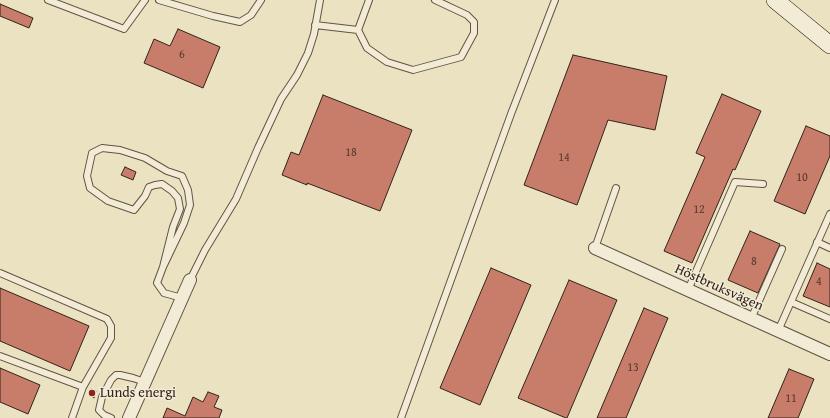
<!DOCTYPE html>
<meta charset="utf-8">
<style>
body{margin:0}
canvas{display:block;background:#ebe2c1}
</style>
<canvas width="830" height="418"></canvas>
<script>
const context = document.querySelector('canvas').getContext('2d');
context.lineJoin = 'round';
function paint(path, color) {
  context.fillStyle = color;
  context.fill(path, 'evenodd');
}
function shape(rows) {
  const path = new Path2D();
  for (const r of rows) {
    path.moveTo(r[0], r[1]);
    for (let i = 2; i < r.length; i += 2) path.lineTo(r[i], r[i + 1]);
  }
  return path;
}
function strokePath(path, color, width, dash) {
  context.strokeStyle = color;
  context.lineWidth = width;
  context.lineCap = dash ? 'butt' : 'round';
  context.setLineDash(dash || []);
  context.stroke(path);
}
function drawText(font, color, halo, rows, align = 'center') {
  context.font = font + ' "Gentium Book Plus",serif';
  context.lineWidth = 3;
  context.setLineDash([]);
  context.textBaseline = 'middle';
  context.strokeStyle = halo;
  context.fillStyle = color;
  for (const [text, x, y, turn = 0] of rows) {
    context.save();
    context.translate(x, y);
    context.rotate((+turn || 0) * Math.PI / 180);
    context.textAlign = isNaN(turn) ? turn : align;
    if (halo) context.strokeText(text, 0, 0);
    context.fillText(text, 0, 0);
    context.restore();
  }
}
const building = shape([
 [0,4,33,18,29,28,0,16,0,4],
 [178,29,220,47,203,88,144,63,154,39,170,46,178,29],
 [573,55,667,76,655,130,608,120,577,205,524,185,573,55],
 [722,94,761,111,735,170,733,169,692,263,664,251,705,157,696,153,722,94],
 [323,95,412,130,380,211,307,183,307,185,282,175,291,152,299,155,323,95],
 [806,126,830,136,830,156,805,214,774,201,806,126],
 [125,167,136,172,133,180,121,175,125,167],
 [750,231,780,244,758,293,728,280,750,231],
 [817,263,830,269,830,307,803,296,817,263],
 [491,268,531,285,480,405,440,388,491,268],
 [569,280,617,300,567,418,566,418,518,398,569,280],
 [0,288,89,326,70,371,0,341,0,288],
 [644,308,668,318,626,418,597,418,644,308],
 [0,368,40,385,28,414,0,402,0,368],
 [789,369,814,379,798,418,768,418,789,369],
 [91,389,96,391,94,398,89,395,91,389],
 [208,392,219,396,214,407,222,410,219,418,163,418,167,408,185,416,193,397,203,402,208,392]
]);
paint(building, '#c87d6b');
strokePath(building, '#33231a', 1);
const lane = shape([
 [48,0,124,29,145,0],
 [159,0,213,16,240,22,251,15,261,0],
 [369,0,358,30,367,48,387,62,413,70,461,57,474,33,474,22,467,15,435,0],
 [315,25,358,30],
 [817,242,830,248],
 [595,248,616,188],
 [163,267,184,223,190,205,188,190,182,176,167,171,145,158,120,150,102,148,92,153,87,176,90,188,108,201,134,210,145,196,149,187,155,185,162,184,172,191,178,198,180,209,173,227,163,267,157,283,164,293,182,298],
 [0,273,107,319,111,326,111,338,83,387,72,418],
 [190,280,205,250,236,199,258,148,281,99,297,75,308,53,314,34,320,0],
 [688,290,735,182,763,184],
 [791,302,830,319],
 [751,319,782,249],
 [778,331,830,214],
 [0,356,83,387],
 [111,418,104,415,99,410,102,397,111,380,116,375,120,375,133,378,145,382],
 [401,418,511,114,555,0]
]);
const street = shape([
 [595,248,830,354],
 [129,418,190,280]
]);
const secondary = shape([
 [775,0,830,45]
]);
strokePath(lane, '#615344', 8);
strokePath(street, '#615344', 14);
strokePath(secondary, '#33231a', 18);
strokePath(lane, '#f2ecd7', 6);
strokePath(street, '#f2ecd7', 12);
strokePath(secondary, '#f2ecd7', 17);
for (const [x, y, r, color] of [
 [92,393,4,"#8f2418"]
]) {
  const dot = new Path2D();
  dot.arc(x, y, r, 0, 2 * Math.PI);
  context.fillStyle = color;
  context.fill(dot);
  strokePath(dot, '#f2ecd7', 1.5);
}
drawText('12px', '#583a2e', null, [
 ["6",182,55],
 ["18",351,153],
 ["14",564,158],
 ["10",802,178],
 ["12",699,210],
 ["8",754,262],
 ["4",819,282],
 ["13",633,368],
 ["11",791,399]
]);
drawText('14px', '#33231a', '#f2ecd7', [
 ["Höstbruksvägen",719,288,24]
]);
drawText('14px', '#33231a', '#f2ecd7', [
 ["Lunds energi",100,393]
], 'left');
</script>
